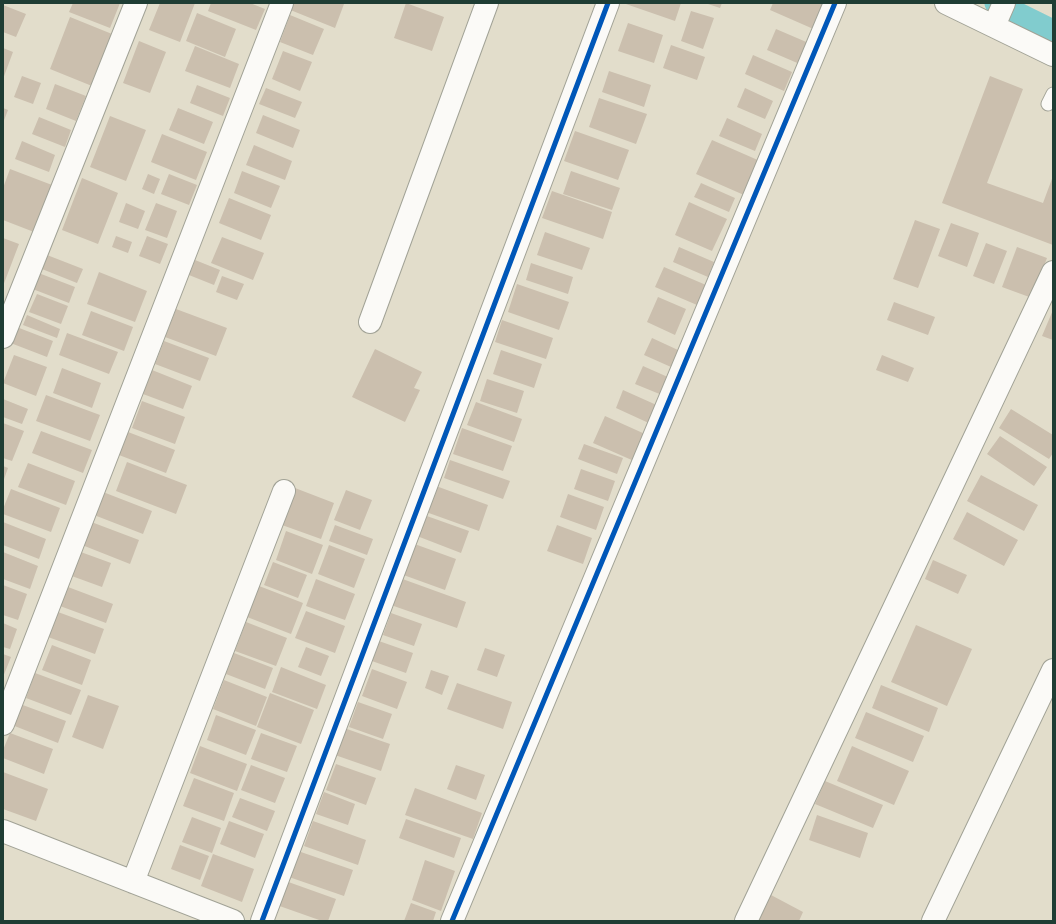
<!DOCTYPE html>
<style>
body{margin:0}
#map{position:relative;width:1056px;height:924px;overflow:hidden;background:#e2ddcb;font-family:"IM FELL Great Primer",serif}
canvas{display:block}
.frame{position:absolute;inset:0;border:4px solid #1f3d34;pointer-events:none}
</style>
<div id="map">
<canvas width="1056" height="924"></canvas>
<div class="frame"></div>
</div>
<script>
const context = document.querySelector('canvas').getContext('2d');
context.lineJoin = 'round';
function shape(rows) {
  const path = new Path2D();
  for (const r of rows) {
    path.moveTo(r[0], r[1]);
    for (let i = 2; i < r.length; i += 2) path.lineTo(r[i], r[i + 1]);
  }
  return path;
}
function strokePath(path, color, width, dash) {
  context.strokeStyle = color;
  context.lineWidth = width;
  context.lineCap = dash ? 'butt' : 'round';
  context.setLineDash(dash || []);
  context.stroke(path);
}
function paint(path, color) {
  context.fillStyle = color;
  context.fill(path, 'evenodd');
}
strokePath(shape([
 [996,3,1053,31]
]), '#81ccce', 23);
paint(shape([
 [73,3,120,3,110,28,69,12],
 [160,3,195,3,180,42,149,30],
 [211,3,250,3,265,9,256,30,208,11],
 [284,3,341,3,344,4,335,28,283,7],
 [406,3,444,17,432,51,394,38],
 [623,3,681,3,675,21],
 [705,3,722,3,720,8],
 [773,3,830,3,818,31,770,10],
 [3,5,26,14,16,37,3,32],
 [691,11,714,18,703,49,681,41],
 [197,13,236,29,225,57,186,41],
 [290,15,324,29,313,55,280,42],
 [70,17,112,34,92,86,50,69],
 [628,23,663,35,654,63,618,51],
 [776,29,811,44,802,65,767,50],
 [139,41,166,52,150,93,123,83],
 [671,45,705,57,697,80,663,68],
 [195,46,239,64,230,88,185,71],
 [3,48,13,52,3,79],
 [283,51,312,62,300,91,272,79],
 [753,55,792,72,784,91,745,74],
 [609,71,651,85,644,107,602,92],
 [22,76,41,83,33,104,14,97],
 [990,76,1023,89,987,183,1043,203,1053,176,1053,245,942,203],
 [55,84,86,96,76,121,46,109],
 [197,85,230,98,223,116,190,103],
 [266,88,302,102,295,118,259,104],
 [745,88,773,101,765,119,737,107],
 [599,98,647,114,636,144,589,127],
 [3,108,8,110,3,123],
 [178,108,213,122,204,144,169,130],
 [263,115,300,130,293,148,256,133],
 [110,116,146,130,126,181,90,167],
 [39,117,71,130,65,147,32,134],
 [727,118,762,134,755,151,719,136],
 [575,131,629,150,618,180,564,161],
 [162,134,207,152,196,180,151,162],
 [712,140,760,161,744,195,696,174],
 [22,141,55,155,49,172,15,159],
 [254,145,292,161,285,180,246,165],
 [10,169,52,185,34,232,3,220,3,188],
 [242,171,280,186,271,208,234,193],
 [571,171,620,188,612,210,563,194],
 [148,174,160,179,154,194,142,189],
 [169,174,197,185,189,205,161,194],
 [82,178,118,193,98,244,62,230],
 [701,183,735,198,729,212,694,197],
 [552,191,612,212,603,239,542,218],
 [229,198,271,215,261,240,219,223],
 [689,202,727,219,712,251,675,235],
 [126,203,145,211,138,229,119,222],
 [156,203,177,211,167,238,145,230],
 [915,220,940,229,918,288,893,279],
 [951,223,979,233,967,267,938,256],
 [545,232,590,248,582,270,537,255],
 [116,236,132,242,128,253,112,247],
 [147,236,168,244,160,264,139,256],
 [222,237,264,253,253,280,211,263],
 [3,238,19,244,3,286],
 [986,243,1007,251,994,284,973,276],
 [679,247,714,262,708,277,673,262],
 [1017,247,1047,258,1032,298,1002,287],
 [47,255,83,269,77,283,42,269],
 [195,260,220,270,214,285,189,275],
 [531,263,573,277,568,294,526,280],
 [664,267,706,285,697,305,655,287],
 [36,272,75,287,69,303,30,288],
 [99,272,147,291,135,322,87,304],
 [222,276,244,284,237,300,216,292],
 [517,284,569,302,559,330,508,312],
 [37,294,68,306,61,324,29,312],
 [658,297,686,309,675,335,647,322],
 [894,302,935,317,928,335,887,320],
 [176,309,227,328,216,356,165,337],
 [1053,310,1053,340,1042,336],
 [91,311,133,327,124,351,82,335],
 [27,315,60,329,57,338,23,325],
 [502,320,553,338,546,359,495,342],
 [14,326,53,341,47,357,8,342],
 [67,333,118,352,109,374,59,355],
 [652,338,678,350,671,367,644,355],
 [164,341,209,358,200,381,155,364],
 [375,349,422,372,414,388,420,390,405,422,352,397],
 [501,350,542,364,534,388,493,374],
 [14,355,47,367,36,396,3,383],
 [882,355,914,368,908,382,876,370],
 [643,366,670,378,662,395,635,384],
 [62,368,101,383,92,408,53,393],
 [152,370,192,386,183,409,143,394],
 [487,379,524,391,517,413,480,401],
 [623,390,661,407,653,425,616,408],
 [46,395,100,415,90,441,36,421],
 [3,399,28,409,22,424,3,417],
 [142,401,185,417,175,444,132,428],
 [476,402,522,419,514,442,467,425],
 [1011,409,1053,435,1053,453,1049,459,999,428],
 [605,416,645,434,634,461,593,443],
 [3,423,24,431,12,461,3,458],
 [462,428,512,446,503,471,453,454],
 [41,431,92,450,83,473,32,453],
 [128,432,175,450,166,473,119,455],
 [1000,436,1047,467,1034,486,987,454],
 [584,444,623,458,617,474,578,459],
 [450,460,510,481,503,499,444,478],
 [127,462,187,485,176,514,116,491],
 [28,463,75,481,66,505,18,487],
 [3,466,8,468,3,482],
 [581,469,615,481,608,501,574,489],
 [981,475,1038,505,1024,531,967,501],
 [436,486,488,505,479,531,426,512],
 [295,488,334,503,321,539,282,525],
 [11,489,60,508,51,532,3,514,3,509],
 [346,490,372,500,360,530,334,520],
 [103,492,152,511,143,534,94,515],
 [568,494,604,507,596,530,560,517],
 [967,512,1018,540,1004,566,953,539],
 [424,515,469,531,461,553,417,536],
 [86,520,139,540,130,564,77,543],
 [3,522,46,539,39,559,3,545],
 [335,525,373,539,367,555,329,541],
 [557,525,592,538,583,564,547,551],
 [286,531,323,545,312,574,276,560],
 [409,542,456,559,445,590,398,573],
 [329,545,365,559,354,588,318,574],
 [78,551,111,563,102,587,69,575],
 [3,552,38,566,30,589,3,579],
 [933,560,967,575,958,594,925,579],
 [273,562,307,575,298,598,264,585],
 [397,577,466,602,457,628,388,604],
 [316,579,355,594,345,620,306,606],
 [254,584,303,603,291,634,242,615],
 [3,585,27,594,18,620,3,615],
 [68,587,113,604,106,623,60,606],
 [306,611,345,626,335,653,295,638],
 [58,612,104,629,95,654,48,637],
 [391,613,422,624,414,646,383,635],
 [246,622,287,638,276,666,235,651],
 [3,623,17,629,10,649,3,647],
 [916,625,972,649,947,706,891,682],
 [376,640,413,653,406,673,369,660],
 [52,645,91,660,82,685,42,670],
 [306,647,329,656,321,676,298,667],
 [485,648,505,655,497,677,477,670],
 [234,653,273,668,265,689,226,674],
 [3,654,11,657,3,677],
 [281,667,326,685,317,709,272,692],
 [372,669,407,682,397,709,362,696],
 [431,670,449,676,442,695,425,688],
 [35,673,81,690,71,715,26,698],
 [224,680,267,697,256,726,213,709],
 [457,683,512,702,503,729,447,709],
 [881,685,938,708,929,732,872,708],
 [270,693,314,710,301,744,257,727],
 [88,695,119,706,103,749,72,737],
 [358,702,392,714,383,739,349,727],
 [20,704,66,721,58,743,12,725],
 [866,712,924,736,913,762,855,738],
 [216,715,256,730,246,755,207,740],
 [344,728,390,744,381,771,335,755],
 [10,733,53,749,44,774,3,758,3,750],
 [261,733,297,746,287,772,251,759],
 [200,746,247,764,237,791,190,773],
 [852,746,909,771,894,805,837,781],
 [336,764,376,778,366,805,326,790],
 [251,765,285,778,275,803,241,790],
 [456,765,485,775,476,800,447,789],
 [3,772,48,789,36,821,3,809],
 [194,778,234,793,224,821,183,806],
 [825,781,883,805,873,828,815,804],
 [415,788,482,813,473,839,405,815],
 [324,792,355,804,348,825,316,814],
 [240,798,275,811,267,831,232,817],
 [817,815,868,833,860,858,809,840],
 [192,817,221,828,212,853,182,842],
 [406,819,461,838,454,858,399,838],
 [229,821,264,834,255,858,220,844],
 [313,821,366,840,358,865,304,846],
 [180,845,209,856,200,880,171,869],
 [298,851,353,870,344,896,289,877],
 [213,854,254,869,242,902,201,886],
 [425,860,455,871,441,911,412,900],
 [280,879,336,899,328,921,322,921,271,903],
 [771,895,803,912,799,921,758,921],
 [411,903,436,912,433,921,404,921]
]), '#cbbfae');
const service = shape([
 [1048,104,1053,94]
]);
const minor = shape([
 [946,3,1053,55],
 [994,26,1004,3],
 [370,322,487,3],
 [3,337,136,3],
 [3,724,282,3],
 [3,831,233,921],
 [133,882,284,491],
 [262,921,608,3],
 [452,921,835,3],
 [746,921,1053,272],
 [933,921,1053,670]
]);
strokePath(service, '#a1a296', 15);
strokePath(minor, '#a1a296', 24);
strokePath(service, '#fbfaf7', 13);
strokePath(minor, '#fbfaf7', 22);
strokePath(shape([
 [262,921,608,3],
 [452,921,835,3]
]), '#0057b8', 5);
</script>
